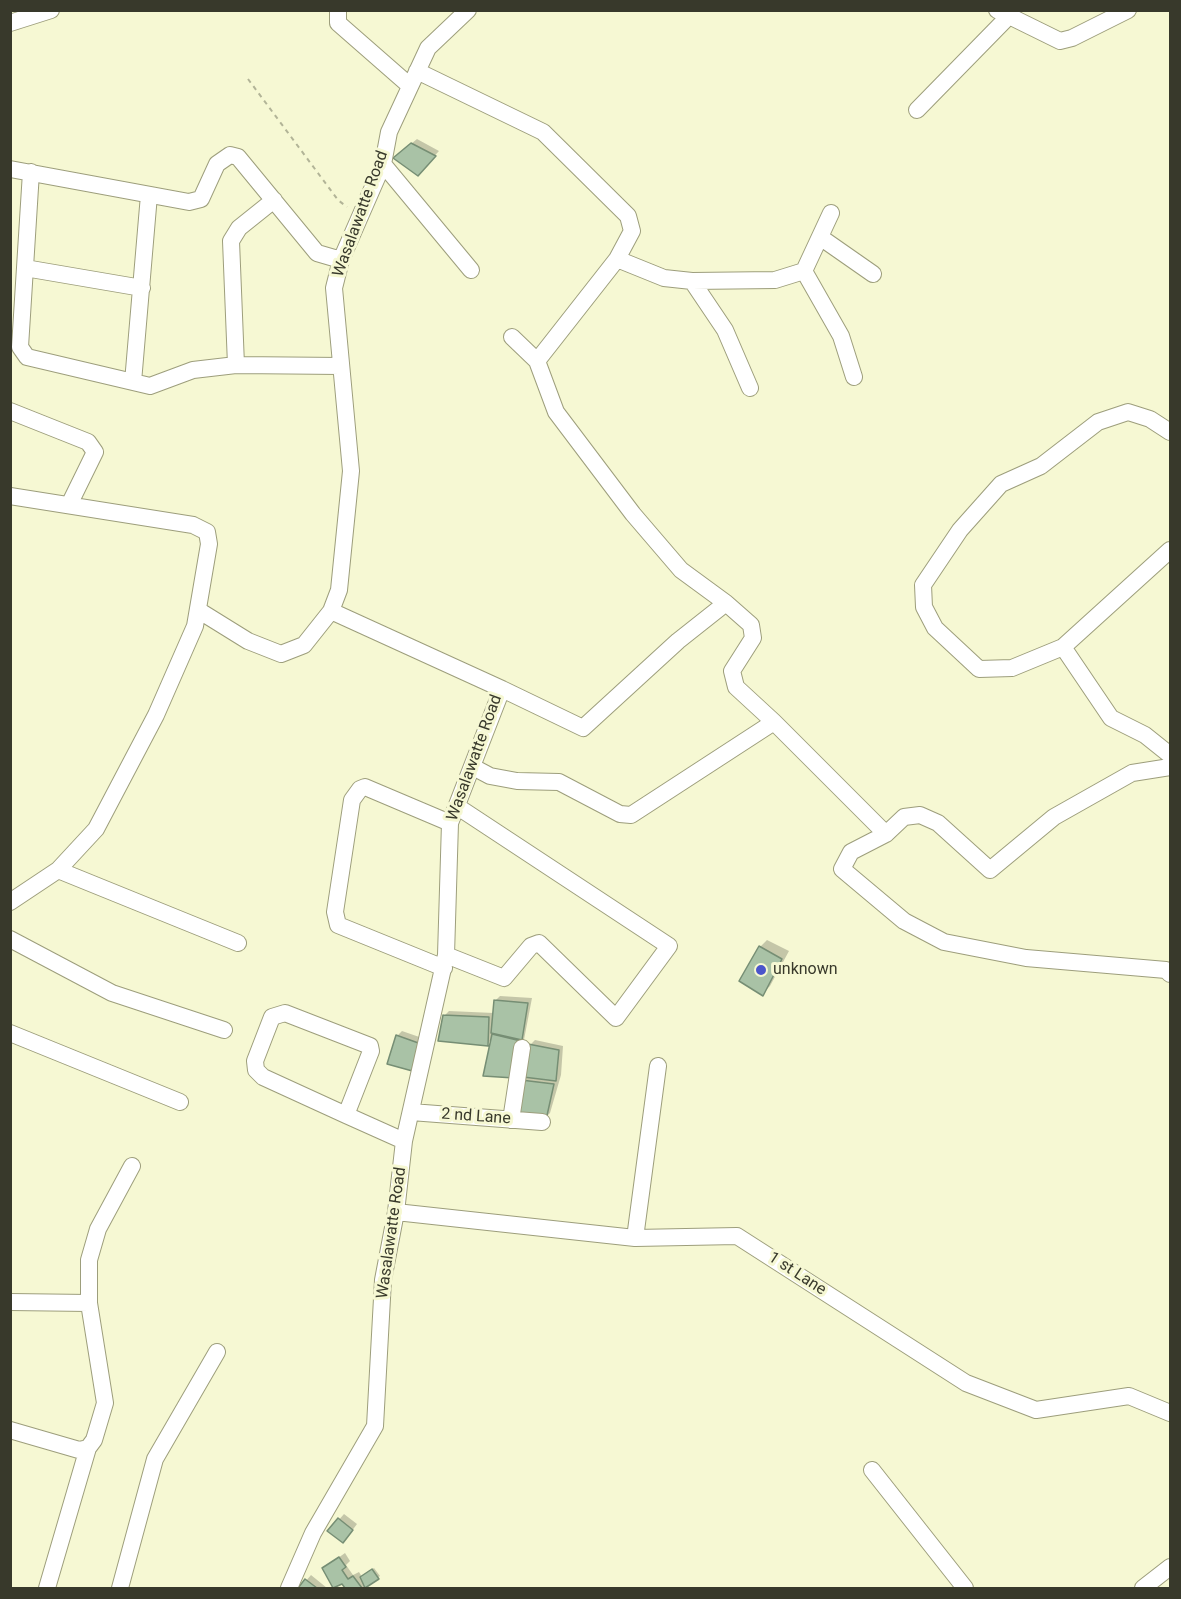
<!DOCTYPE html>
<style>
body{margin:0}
#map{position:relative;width:1181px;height:1599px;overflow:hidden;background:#f6f8d3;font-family:Roboto,sans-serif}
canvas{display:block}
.frame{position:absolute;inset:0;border:12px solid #38392b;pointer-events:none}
</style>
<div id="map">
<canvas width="1181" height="1599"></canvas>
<div class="frame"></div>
</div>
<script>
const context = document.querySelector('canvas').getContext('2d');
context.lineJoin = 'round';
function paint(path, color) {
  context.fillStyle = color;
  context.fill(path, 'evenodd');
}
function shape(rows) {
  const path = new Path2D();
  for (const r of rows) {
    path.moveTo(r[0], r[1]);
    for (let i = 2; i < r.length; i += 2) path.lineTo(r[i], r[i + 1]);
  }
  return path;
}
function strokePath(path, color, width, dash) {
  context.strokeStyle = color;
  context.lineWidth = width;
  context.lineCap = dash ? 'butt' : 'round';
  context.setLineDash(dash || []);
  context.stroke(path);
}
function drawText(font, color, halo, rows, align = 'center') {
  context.font = font + ' Roboto,sans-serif';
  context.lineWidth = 6;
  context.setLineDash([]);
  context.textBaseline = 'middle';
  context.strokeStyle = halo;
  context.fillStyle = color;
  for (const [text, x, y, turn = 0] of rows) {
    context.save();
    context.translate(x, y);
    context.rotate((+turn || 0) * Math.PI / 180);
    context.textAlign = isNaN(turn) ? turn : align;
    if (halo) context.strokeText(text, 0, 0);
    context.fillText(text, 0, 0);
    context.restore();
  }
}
paint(shape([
 [417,139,439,151,418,174,400,153],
 [767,940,789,951,770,986,762,994,760,947],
 [500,996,532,998,518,1071,492,1039,487,1044,444,1016,449,1011,494,1013,496,1000],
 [402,1031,428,1040,416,1071,397,1036],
 [535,1040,563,1046,561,1075,550,1113,545,1118,523,1081,527,1076,530,1045],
 [344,1514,357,1524,348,1536,329,1531],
 [345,1553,350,1561,346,1565,353,1575,359,1572,362,1577,374,1568,380,1576,362,1588,355,1588,324,1568],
 [311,1575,327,1588,300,1588]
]), '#0003');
const building = shape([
 [411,143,436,156,418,176,393,158,411,143],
 [759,946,782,959,763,996,739,981,759,946],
 [494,1000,528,1003,522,1040,491,1033,494,1000],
 [443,1015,489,1017,488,1046,438,1041,443,1015],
 [492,1034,521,1041,514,1078,483,1076,492,1034],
 [396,1035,424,1045,416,1072,387,1064,396,1035],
 [528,1044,559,1050,556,1081,523,1077,528,1044],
 [521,1080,554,1084,546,1120,515,1115,521,1080],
 [338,1518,353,1530,343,1543,327,1531,338,1518],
 [339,1557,346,1567,342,1570,348,1579,353,1576,362,1588,345,1588,342,1584,333,1588,322,1568,339,1557],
 [372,1569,379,1579,365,1588,360,1577,372,1569],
 [305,1579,317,1588,298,1588,305,1579]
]);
paint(building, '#a9c2a6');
strokePath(building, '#768e74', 1.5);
const minor = shape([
 [338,10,338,23,410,86],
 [997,10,1060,41,1072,38,1128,10],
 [10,23,51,10],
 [417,71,543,132,628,216,632,231,617,259,537,361],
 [917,110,1009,16],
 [383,164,471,270],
 [10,169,189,202,201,199,217,164,230,155,238,157,317,253,341,260],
 [31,172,20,347,27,357,150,386,193,370,236,365,341,366],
 [820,237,873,274],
 [617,259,664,278,692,281,775,280,804,271,831,213],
 [25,268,142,288],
 [804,271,841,336,854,377],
 [692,281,725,330,750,388],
 [236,365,231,241,239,228,274,200],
 [133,382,149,195],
 [10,411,88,442,95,452,69,505],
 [1170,432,1150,419,1128,412,1098,422,1041,466,1001,484,960,530,923,585,924,607,935,628,979,669,1012,668,1063,647,1170,550],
 [10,496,193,525,207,532,209,544,195,626,156,715,96,829,58,870,10,902],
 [726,603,751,625,753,638,732,671,736,687,774,722,886,834,851,852,842,869,904,921,944,942,1026,958,1166,970,1170,974],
 [198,610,248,641,281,654,304,645,331,611],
 [1063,647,1111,718,1145,735,1170,755],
 [502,689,583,728,678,641,726,603,681,570,633,514,556,412,537,361,512,337],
 [473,767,490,776,517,781,559,782,620,814,631,815,774,722],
 [886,834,904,817,920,815,938,823,990,870,1054,817,1132,773,1170,767],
 [58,870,238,943],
 [10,939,112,993,224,1030],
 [446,955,504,978,531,946,539,943,616,1018,669,946,458,807],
 [444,968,338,925,335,912,352,800,360,789,365,787,450,823],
 [10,1033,180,1102],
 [411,1112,542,1122],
 [346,1115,371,1051,370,1046,285,1013,272,1017,255,1061,256,1070,263,1077,346,1115,404,1141],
 [511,1120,522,1048],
 [396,1212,635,1238,737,1236,966,1383,1036,1410,1129,1396,1170,1413],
 [635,1238,658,1066],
 [10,1302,89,1303],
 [10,1430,79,1450,88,1448,94,1440,105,1403,89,1303,89,1260,98,1229,132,1166],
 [872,1470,965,1588],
 [47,1588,88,1448],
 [120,1588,155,1459,217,1352],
 [289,1588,313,1533,375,1426,383,1280,396,1212,404,1141,446,955,450,823,502,689,331,611,339,590,351,471,334,288,341,260,383,164,389,132,428,48,468,10],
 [1143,1588,1170,1567]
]);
strokePath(minor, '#9d9e7c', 18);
strokePath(shape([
 [248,79,338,200,347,207]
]), '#b2b497', 2, [4.5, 4.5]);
strokePath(minor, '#fff', 16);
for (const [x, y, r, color] of [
 [761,970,6,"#4b55cb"]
]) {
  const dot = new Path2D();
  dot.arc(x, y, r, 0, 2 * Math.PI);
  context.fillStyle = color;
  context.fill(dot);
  strokePath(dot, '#f6f8d3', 2);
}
drawText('16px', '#38392b', '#f6f8d3', [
 ["Wasalawatte Road",361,214,-70],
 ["Wasalawatte Road",475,758,-70],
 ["2 nd Lane",476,1117,4],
 ["Wasalawatte Road",392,1233,-82],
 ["1 st Lane",797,1274,33]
]);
drawText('16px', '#38392b', '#f6f8d3', [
 ["unknown",773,970]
], 'left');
</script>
